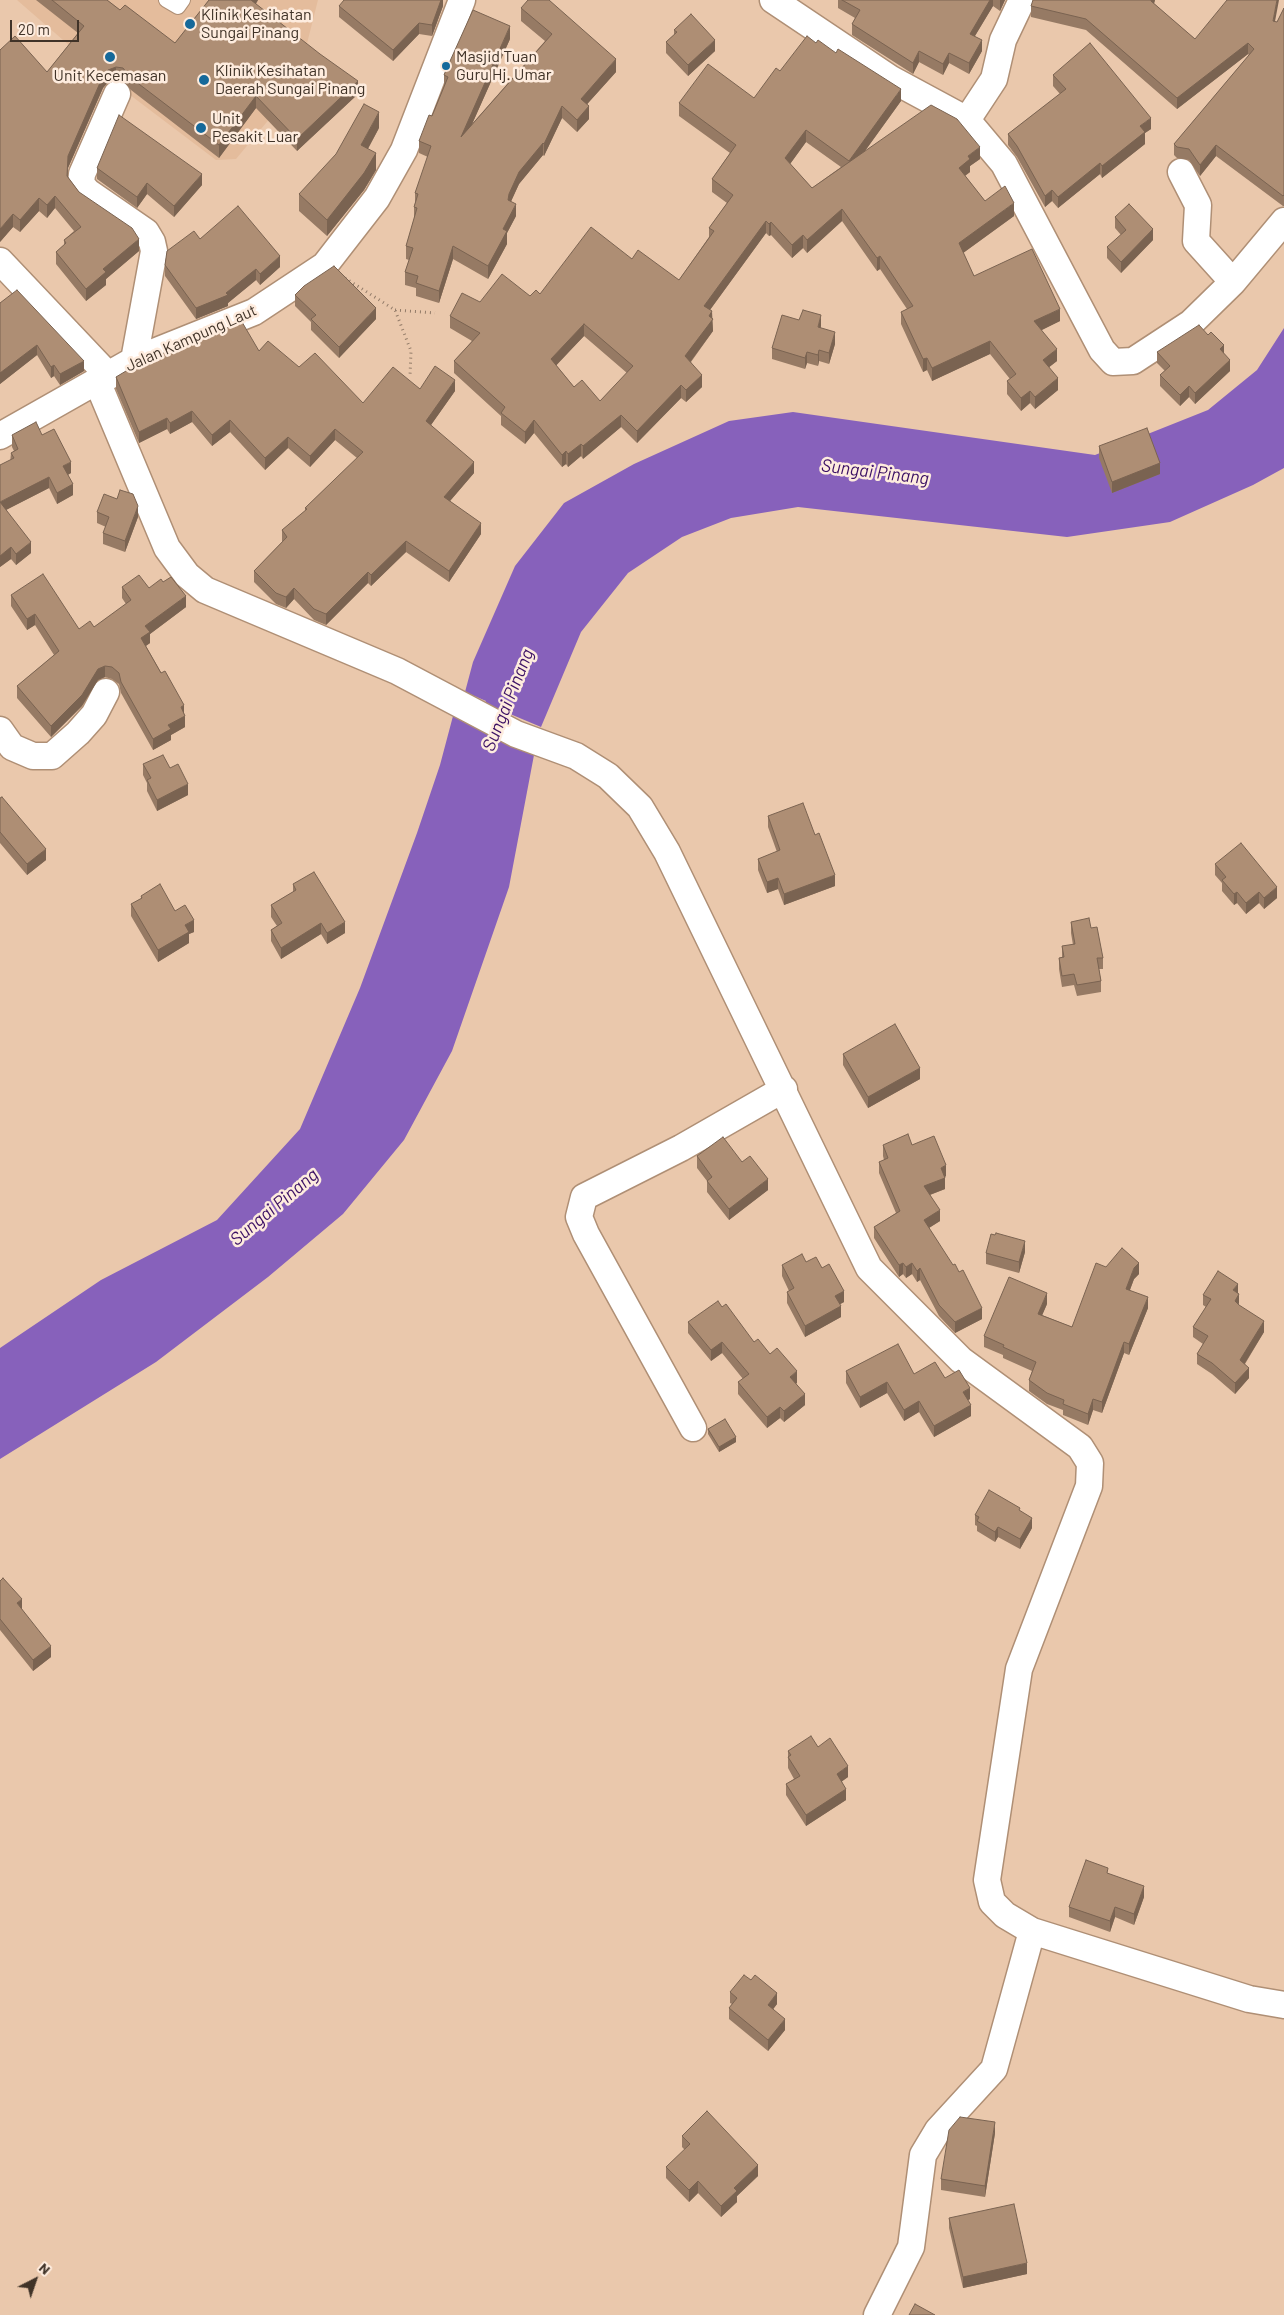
<!DOCTYPE html>
<style>
body{margin:0}
#map{position:relative;width:1284px;height:2315px;overflow:hidden;background:#eac8ac;font-family:Barlow,sans-serif}
canvas{display:block}
.north{position:absolute;left:10px;top:2255px;width:50px;height:50px;-webkit-text-stroke:4px #feecde;paint-order:stroke;rotate:41deg;font-size:14px;font-weight:700;line-height:20px;text-align:center;color:#403328}
.north::after{content:'';display:block;margin:auto;width:18px;height:22px;background:#403328;clip-path:polygon(50% 0,100% 100%,50% 72%,0 100%)}
.scale{position:absolute;left:10px;top:20px;width:69px;height:22px;box-sizing:border-box;border:2px solid #403328;border-top:0;padding-left:6px;font-size:15px;line-height:18px;white-space:nowrap;color:#403328;-webkit-text-stroke:4px #feecde;paint-order:stroke}
</style>
<div id="map">
<canvas width="1284" height="2315"></canvas>
<div class="north">N</div>
<div class="scale">20 m</div>
</div>
<script>
const context = document.querySelector('canvas').getContext('2d');
context.lineJoin = 'round';
function paint(path, color) {
  context.fillStyle = color;
  context.fill(path, 'evenodd');
}
function shape(rows) {
  const path = new Path2D();
  for (const r of rows) {
    path.moveTo(r[0], r[1]);
    for (let i = 2; i < r.length; i += 2) path.lineTo(r[i], r[i + 1]);
  }
  return path;
}
function strokePath(path, color, width, dash) {
  context.strokeStyle = color;
  context.lineWidth = width;
  context.lineCap = dash ? 'butt' : 'round';
  context.setLineDash(dash || []);
  context.stroke(path);
}
function drawText(font, color, halo, rows, align = 'center') {
  context.font = font + ' Barlow,sans-serif';
  context.lineWidth = 5;
  context.setLineDash([]);
  context.textBaseline = 'middle';
  context.strokeStyle = halo;
  context.fillStyle = color;
  for (const [text, x, y, turn = 0] of rows) {
    context.save();
    context.translate(x, y);
    context.rotate((+turn || 0) * Math.PI / 180);
    context.textAlign = isNaN(turn) ? turn : align;
    if (halo) context.strokeText(text, 0, 0);
    context.fillText(text, 0, 0);
    context.restore();
  }
}
paint(shape([
 [17,0,318,0,296,87,236,159,216,160,101,73]
]), '#e4bc9c');
paint(shape([
 [1284,328,1284,468,1253,485,1170,522,1067,537,798,507,731,518,682,537,628,573,581,632,541,727,503,711,493,734,534,755,509,887,452,1051,404,1140,343,1214,268,1277,156,1362,0,1459,0,1348,101,1280,217,1220,300,1129,360,988,417,833,440,765,453,716,475,726,486,701,465,692,473,662,515,566,564,503,634,464,729,421,793,412,1095,455,1208,410,1257,370]
]), '#8761bb');
const service = shape([
 [166,0,178,7,183,0]
]);
const minor = shape([
 [773,0,891,79,967,120,1004,164,1102,350,1113,362,1133,361,1191,323,1233,282,1196,241,1198,205,1181,172],
 [117,94,82,174,81,184,88,192,146,232,152,242,154,251,134,360],
 [967,120,994,79,1003,40,1022,0],
 [0,261,109,376],
 [1233,282,1284,221],
 [97,381,167,548,187,575,205,590,397,671,516,734,576,756,608,776,640,807,667,852,869,1268,961,1360,1080,1447,1090,1463,1089,1486,1019,1669,987,1880,992,1902,1005,1915,1032,1931,1249,1999,1284,2005],
 [0,436,134,360,254,312,325,265,377,198,404,150,462,0],
 [0,730,12,747,33,756,52,756,78,733,94,715,106,692],
 [693,1428,586,1234,579,1217,584,1197,681,1148,784,1089],
 [877,2315,911,2247,923,2155,938,2130,994,2069,1032,1931]
]);
strokePath(service, '#af8f75', 16);
strokePath(minor, '#af8f75', 29);
strokePath(shape([
 [345,278,395,310,411,351,410,376],
 [395,310,435,313]
]), '#927b68', 3, [1, 4]);
strokePath(service, '#fff', 14);
strokePath(minor, '#fff', 26);
paint(shape([
 [36,0,107,0,120,10,175,43,209,0,258,0,256,4,358,94,297,151,256,108,219,158,131,90,123,81,116,79,108,82,103,88,68,168,68,177,79,192,139,251,106,279,106,285,86,301,56,264,56,252,64,245,64,240,74,231,55,208,47,218,39,211,20,232,13,227,0,242,47,72,78,33],
 [443,0,443,6,432,36,419,34,393,61,339,17,339,6],
 [838,0,1005,0,1000,11,993,6,975,36,982,51,969,74,949,63,943,75,919,62,913,74,852,35,852,24,855,18,838,8],
 [1155,0,1154,4,1195,39,1275,22,1277,22,1284,8,1284,206,1283,206,1216,156,1200,176,1189,160,1177,158,1174,155,1174,144,1249,55,1248,54,1177,109,1086,30,1031,17,1031,6],
 [521,8,616,72,587,104,589,119,577,132,562,118,544,156,543,155,519,184,511,201,516,216,507,233,507,244,488,279,453,259,439,303,416,296,416,288,405,285,405,272,409,260,406,259,406,246,414,219,414,207,415,203,415,193,428,157,419,153,419,141,432,116,444,86,444,75,510,39,472,124,545,41,521,21],
 [674,30,715,51,688,76,666,53,666,42,674,35],
 [816,43,901,101,865,151,980,159,970,166,970,172,965,176,985,201,1014,216,963,253,974,276,1060,321,1041,330,1057,361,1049,367,1058,390,1035,409,1030,403,1021,411,1007,394,1007,381,1010,379,990,354,932,381,927,370,923,372,901,324,901,312,907,309,880,269,877,271,842,221,807,253,803,248,792,258,771,235,769,236,766,233,710,310,712,318,713,331,691,362,702,387,686,402,681,398,637,443,621,427,583,459,581,456,568,467,566,464,562,467,534,433,525,444,501,425,501,416,454,373,454,361,472,341,450,328,450,316,480,302,530,296,540,294,632,259,679,280,709,237,709,228,727,203,712,192,712,179,730,153,679,116,679,103,754,98,780,71],
 [806,142,841,167,812,188,790,164],
 [584,336,627,373,600,401,574,387,556,365],
 [1053,75,1151,129,1145,133,1145,144,1102,178,1100,174,1058,208,1052,201,1045,207,1017,157,1008,145,1008,134,1060,94,1053,86],
 [379,128,368,149,376,170,364,190,327,236,299,211,299,194],
 [97,168,202,185,174,217,147,194,137,208,97,179],
 [1115,217,1153,240,1121,273,1107,258,1107,247,1121,235,1115,228],
 [200,239,280,267,260,285,256,280,228,303,228,306,196,319,165,276,165,265],
 [295,295,376,319,339,358,311,330,311,322,295,306],
 [0,303,84,371,60,385,54,376,51,378,37,355,0,384],
 [821,326,821,328,835,344,829,364,819,361,818,366,807,363,805,369,772,359,772,348],
 [259,351,299,367,363,403,420,389,455,391,431,425,474,473,450,501,481,534,449,582,406,552,371,586,368,583,326,625,314,620,294,599,286,608,276,604,254,582,254,571,282,542,282,530,305,511,305,508,357,458,335,440,310,467,288,448,265,470,230,432,212,446,192,422,170,434,167,429,139,443,116,389,116,377],
 [1157,352,1224,354,1230,371,1195,404,1189,397,1180,406,1160,386,1160,375,1165,371,1157,363],
 [12,435,42,435,71,473,68,475,73,495,57,504,49,488,6,510,31,553,16,565,11,559,0,567,11,453,14,451,12,447],
 [1099,446,1160,474,1112,493,1099,458],
 [97,512,138,517,125,552,103,544,103,533,106,527,97,523],
 [163,582,186,607,150,634,150,643,146,646,184,713,185,727,171,735,171,740,153,750,121,693,119,684,112,679,105,677,98,680,82,706,51,737,17,698,17,686,54,655,35,625,27,630,11,606,11,595,79,629,94,627,126,604,122,598,122,587,149,588],
 [143,764,170,768,188,795,157,811,147,791,147,783,143,775],
 [0,798,46,860,27,875,0,843],
 [768,816,835,886,784,905,778,889,767,893,758,870,758,859,777,852,768,827],
 [1215,864,1277,898,1264,909,1259,903,1246,914,1237,903,1234,905,1222,891,1222,883,1215,875],
 [293,884,345,933,327,944,321,934,281,959,271,941,271,930,277,926,271,917,271,905,293,892],
 [141,896,175,911,194,932,189,934,189,943,158,962,131,916,131,904,141,899],
 [1071,922,1091,928,1103,958,1103,969,1099,969,1101,981,1101,992,1077,996,1074,985,1062,987,1059,969,1059,958,1062,957,1062,946,1073,945,1071,933],
 [843,1054,920,1079,868,1108,843,1065],
 [883,1145,912,1145,946,1176,945,1177,945,1189,930,1195,940,1221,929,1228,982,1319,955,1333,939,1316,920,1280,917,1282,912,1274,906,1278,903,1274,899,1277,874,1238,874,1227,896,1213,879,1173,879,1162,884,1160,883,1156],
 [697,1156,742,1162,768,1190,729,1220,707,1192,707,1181,697,1168],
 [995,1235,1025,1252,1019,1273,986,1264,986,1253],
 [806,1262,822,1268,844,1302,840,1304,841,1317,805,1337,787,1303,787,1292,789,1291,782,1276,782,1265],
 [1106,1267,1139,1274,1134,1279,1130,1290,1148,1308,1129,1355,1124,1353,1102,1413,1093,1410,1088,1425,1063,1415,1063,1410,1047,1404,1029,1391,1029,1380,1032,1371,1003,1358,1003,1355,984,1347,984,1336,1047,1304,1042,1315,1072,1327],
 [1238,1293,1239,1305,1264,1332,1245,1364,1249,1378,1235,1394,1212,1374,1197,1364,1197,1354,1203,1344,1193,1337,1193,1327,1206,1307,1203,1305,1203,1295],
 [722,1307,754,1342,770,1354,797,1383,796,1383,805,1405,784,1422,780,1418,767,1428,738,1394,738,1382,743,1379,722,1353,711,1361,688,1333,688,1322],
 [846,1371,914,1374,945,1378,970,1399,968,1400,971,1416,934,1437,919,1412,904,1421,887,1393,860,1408,846,1383],
 [708,1429,736,1442,719,1452,708,1434],
 [1020,1511,1032,1528,1020,1549,998,1537,995,1542,977,1531,977,1526,975,1525,975,1515],
 [0,1581,22,1609,51,1657,33,1671,0,1630],
 [818,1747,848,1777,842,1781,846,1800,806,1826,786,1795,786,1784,794,1779,788,1768,788,1751],
 [1108,1873,1144,1897,1134,1925,1115,1917,1110,1932,1069,1917,1069,1907],
 [730,1992,777,2004,773,2009,785,2030,768,2051,729,2019,729,2008,732,2004,730,2003],
 [995,2133,985,2197,941,2190,941,2179],
 [682,2136,758,2176,737,2196,737,2202,721,2217,698,2193,689,2202,666,2178,666,2167,685,2150,682,2147],
 [949,2218,1027,2274,963,2288,949,2228]
]), '#967a64');
paint(shape([
 [250,0,258,0,250,12],
 [441,0,443,0,443,6,432,36,432,25],
 [990,0,993,0,993,6,970,44,970,34],
 [1000,0,1005,0,1000,11],
 [1151,0,1155,0,1151,12],
 [1277,0,1279,0,1273,32,1273,21],
 [419,23,419,34,393,61,393,50],
 [510,26,510,39,461,149,461,137],
 [715,40,715,51,688,76,688,65],
 [982,40,982,51,969,74,969,63],
 [1248,43,1248,54,1177,109,1177,98],
 [919,51,919,62,913,74,913,63],
 [949,53,949,63,943,75,943,64],
 [616,59,616,72,581,111,581,99],
 [116,67,116,79,108,82,103,88,68,168,67,188,68,156,103,76,108,70],
 [358,81,358,94,297,151,297,139],
 [901,89,901,101,849,173,849,161],
 [256,96,256,108,219,158,219,145],
 [562,106,562,118,544,156,544,144],
 [589,106,589,119,577,132,577,120],
 [379,112,379,128,361,161,361,145],
 [1151,118,1151,129,1145,133,1145,144,1102,178,1102,166,1140,126],
 [806,130,806,142,785,171,785,158],
 [543,143,543,155,519,184,509,206,508,200,509,194,519,172],
 [1216,145,1216,156,1200,176,1200,165],
 [980,147,980,159,970,166,970,172,959,180,959,168,968,156],
 [376,153,376,170,364,190,327,236,327,220],
 [1100,163,1100,174,1058,208,1058,197],
 [202,174,202,185,174,217,174,206],
 [147,183,147,194,137,208,137,197],
 [1052,190,1052,201,1045,207,1045,196],
 [55,196,55,208,47,218,47,205],
 [39,198,39,211,20,232,20,220],
 [1014,203,1014,216,959,256,959,243],
 [516,204,516,216,507,233,507,244,488,279,488,266,503,229],
 [842,209,842,221,807,253,807,240],
 [13,214,13,227,0,242,0,229],
 [766,221,766,233,704,318,704,306],
 [771,222,771,235,769,236,769,224],
 [1153,229,1153,240,1121,273,1121,262],
 [803,235,803,248,792,258,792,245],
 [139,239,139,251,106,279,106,285,86,301,86,289,103,269],
 [453,246,453,259,439,303,439,291],
 [280,256,280,267,260,285,260,274],
 [880,256,880,269,877,271,877,258],
 [256,269,256,280,228,303,228,306,196,319,196,308],
 [376,308,376,319,339,358,339,347],
 [1060,309,1060,321,1034,334,1034,321],
 [712,311,713,331,685,369,685,356],
 [821,315,821,326,818,338,818,327],
 [584,324,584,336,551,371,551,359],
 [835,332,835,344,829,364,829,353],
 [990,341,990,354,932,381,932,368],
 [37,345,37,355,0,384,0,373],
 [1224,345,1224,357,1220,349],
 [1057,349,1057,361,1043,372,1043,360],
 [819,350,819,361,818,366,818,355],
 [807,352,807,363,805,369,805,358],
 [927,358,927,370,923,372,923,359],
 [1230,360,1230,371,1195,404,1195,393],
 [84,361,84,371,60,385,60,374],
 [54,365,54,376,51,378,51,367],
 [702,375,702,387,686,402,686,390],
 [1058,378,1058,390,1035,409,1035,397],
 [455,380,455,391,426,432,426,421],
 [681,385,681,398,637,443,637,431],
 [1189,386,1189,397,1180,406,1180,395],
 [1030,391,1030,403,1021,411,1021,398],
 [192,411,192,422,170,434,170,423],
 [621,415,621,427,583,459,583,446],
 [167,418,167,429,139,443,139,432],
 [230,420,230,432,212,446,212,435],
 [534,420,534,433,525,444,525,432],
 [335,429,335,440,310,467,310,456],
 [288,437,288,448,265,470,265,458],
 [581,444,581,456,568,467,568,454],
 [566,451,566,464,562,467,562,455],
 [71,462,71,473,63,477,63,466],
 [474,462,474,473,444,508,444,497],
 [1160,463,1160,474,1112,493,1112,482],
 [49,477,49,488,0,513,0,502],
 [73,484,73,495,57,504,57,493],
 [138,506,138,517,125,552,125,541],
 [481,523,481,534,449,582,449,571],
 [406,541,406,552,371,586,371,575],
 [31,542,31,553,16,565,16,554],
 [11,547,11,559,0,567,0,556],
 [368,572,368,583,326,625,326,614],
 [294,588,294,599,286,608,286,597],
 [186,596,186,607,150,634,150,643,141,649,141,638,145,626],
 [35,614,35,625,27,630,27,619],
 [105,666,105,677,98,680,82,706,51,737,51,726,98,669],
 [184,705,184,716,181,707],
 [185,716,185,727,171,735,171,740,153,750,153,739,168,725],
 [188,784,188,795,157,811,157,800],
 [46,849,46,860,27,875,27,864],
 [835,875,835,886,784,905,784,894],
 [778,878,778,889,767,893,767,882],
 [1277,887,1277,898,1264,909,1264,898],
 [1237,892,1237,903,1234,905,1234,894],
 [1259,892,1259,903,1246,914,1246,903],
 [194,920,194,932,189,934,189,943,158,962,158,950,185,925],
 [345,922,345,933,327,944,327,933],
 [321,923,321,934,281,959,281,948],
 [920,1068,920,1079,868,1108,868,1097],
 [946,1165,946,1176,941,1179,941,1168],
 [945,1178,945,1189,924,1197,924,1186],
 [768,1179,768,1190,729,1220,729,1209],
 [940,1210,940,1221,924,1231,924,1220],
 [1025,1241,1025,1252,1019,1273,1019,1262],
 [903,1263,903,1274,899,1277,899,1265],
 [912,1263,912,1274,906,1278,906,1267],
 [1139,1263,1139,1274,1134,1279,1126,1300,1126,1289,1134,1268],
 [920,1268,920,1280,917,1282,917,1271],
 [1238,1284,1238,1294,1233,1290],
 [844,1291,844,1302,835,1307,835,1296],
 [1047,1293,1047,1304,1038,1325,1038,1314],
 [1239,1294,1239,1304,1235,1301],
 [1148,1297,1148,1308,1129,1355,1129,1344],
 [841,1306,841,1317,805,1337,805,1326],
 [982,1308,982,1319,955,1333,955,1322],
 [1264,1321,1264,1332,1240,1371,1240,1360],
 [722,1342,722,1353,711,1361,711,1350],
 [1124,1342,1124,1353,1102,1413,1102,1402],
 [1249,1368,1249,1378,1235,1394,1235,1383],
 [797,1371,797,1383,790,1388,790,1377],
 [887,1382,887,1393,860,1408,860,1397],
 [970,1388,970,1399,963,1403,963,1392],
 [805,1394,805,1405,784,1422,784,1411],
 [1093,1399,1093,1410,1088,1425,1088,1414],
 [919,1401,919,1412,904,1421,904,1410],
 [971,1405,971,1416,934,1437,934,1426],
 [780,1407,780,1418,767,1428,767,1417],
 [736,1437,736,1442,719,1452,719,1447],
 [1032,1518,1032,1528,1020,1549,1020,1539],
 [998,1527,998,1537,995,1542,995,1532],
 [22,1599,22,1610,17,1603],
 [51,1646,51,1657,33,1671,33,1660],
 [848,1766,848,1777,837,1785,837,1774],
 [846,1789,846,1800,806,1826,806,1815],
 [1144,1886,1144,1897,1134,1925,1134,1914],
 [1115,1907,1115,1917,1110,1932,1110,1921],
 [777,1993,777,2004,768,2016,768,2005],
 [785,2019,785,2030,768,2051,768,2040],
 [995,2122,995,2133,985,2197,985,2186],
 [758,2165,758,2176,737,2196,737,2202,721,2217,721,2206,734,2188],
 [698,2181,698,2193,689,2202,689,2190],
 [1027,2263,1027,2274,963,2288,963,2277]
]), '#7a6351');
const building = shape([
 [52,0,107,0,120,10,125,5,175,43,209,0,251,0,320,54,358,81,297,139,256,96,219,145,131,78,123,68,116,67,108,70,103,76,68,156,67,176,79,192,132,228,139,239,103,269,106,272,86,289,56,252,66,243,64,240,81,227,55,196,47,205,39,198,20,220,13,214,0,229,0,50,15,36,47,72,84,26,52,0],
 [344,0,441,0,432,25,419,23,393,50,339,6,344,0],
 [528,0,549,0,616,59,581,99,589,106,577,120,562,106,544,144,543,143,519,172,509,194,508,200,516,204,503,229,507,231,488,266,453,246,439,291,416,283,418,276,405,272,413,248,406,246,417,208,414,207,418,194,415,193,431,146,419,141,429,115,432,116,448,77,444,75,446,70,473,10,510,26,461,137,552,34,521,8,528,0],
 [842,0,990,0,970,34,982,40,969,63,949,53,943,64,919,51,913,63,852,24,860,10,842,0],
 [1033,0,1151,0,1151,1,1195,39,1227,0,1277,0,1273,21,1277,22,1284,8,1284,195,1283,196,1216,145,1200,165,1189,149,1177,147,1174,144,1254,49,1248,43,1177,98,1086,19,1031,6,1033,0],
 [691,14,715,40,688,65,666,42,677,32,674,30,691,14],
 [807,36,816,43,818,40,836,53,838,49,901,89,849,161,806,130,785,158,812,188,931,105,957,119,980,147,968,156,970,159,959,168,985,201,1005,186,1014,203,959,243,974,276,1032,249,1060,309,1034,321,1057,349,1043,360,1058,378,1035,397,1030,391,1021,398,1007,381,1016,374,990,341,932,368,927,358,923,359,901,312,913,306,880,256,877,258,842,209,807,240,803,235,792,245,771,222,769,224,766,221,704,306,712,311,709,316,713,319,685,356,702,375,686,390,681,385,637,431,621,415,583,446,581,444,568,454,566,451,562,455,534,420,525,432,501,413,505,407,454,361,480,333,450,316,462,293,480,302,502,274,530,296,536,290,540,294,591,227,632,259,638,250,679,280,714,231,709,228,733,195,712,179,736,145,679,103,708,64,754,98,776,68,780,71,807,36],
 [584,324,633,366,600,401,582,380,574,387,551,359,584,324],
 [1090,43,1151,118,1140,126,1145,132,1102,166,1100,163,1058,197,1052,190,1045,196,1017,146,1008,134,1066,89,1053,75,1090,43],
 [364,104,379,112,361,145,376,153,364,173,327,220,299,194,336,154,364,104],
 [119,115,202,174,174,206,147,183,137,197,97,168,119,115],
 [1129,204,1153,229,1121,262,1107,247,1126,230,1115,217,1129,204],
 [238,206,280,256,260,274,256,269,226,293,228,295,196,308,165,265,167,251,194,231,200,239,238,206],
 [334,266,376,308,339,347,311,319,316,315,295,295,304,286,334,266],
 [17,290,84,361,60,374,54,365,51,367,37,345,0,373,0,303,17,290],
 [803,310,821,315,818,327,835,332,829,353,819,350,818,355,807,352,805,358,772,348,782,315,799,320,803,310],
 [242,322,259,351,268,341,299,367,315,353,363,403,393,367,420,389,435,366,455,380,426,421,474,462,444,497,481,523,449,571,406,541,371,575,368,572,326,614,314,609,294,588,286,597,276,593,254,571,287,537,282,530,307,509,305,508,363,452,335,429,310,456,288,437,265,458,230,420,212,435,192,411,170,423,167,418,139,432,116,377,141,362,242,322],
 [1199,325,1208,335,1211,332,1224,345,1220,349,1230,360,1195,393,1189,386,1180,395,1160,375,1170,366,1157,352,1199,325],
 [36,422,42,435,54,429,71,462,63,466,73,484,57,493,49,477,0,502,31,542,16,554,11,547,0,556,0,465,14,458,11,453,18,449,12,435,36,422],
 [1147,428,1160,463,1112,482,1099,446,1147,428],
 [120,490,133,494,138,506,125,541,103,533,109,517,97,512,104,494,117,499,120,490],
 [43,574,79,629,90,621,94,627,131,600,122,587,139,575,149,588,161,579,163,582,171,577,186,596,145,626,150,632,141,638,161,673,165,671,184,705,181,707,185,716,168,725,171,729,153,739,121,682,119,673,112,667,105,666,98,669,82,695,51,726,17,686,59,651,35,614,27,619,11,595,43,574],
 [163,755,170,768,178,764,188,784,157,800,147,780,151,778,143,764,163,755],
 [2,797,46,849,27,864,0,832,0,798,2,797],
 [803,803,815,835,819,833,835,875,784,894,778,878,767,882,758,859,780,850,768,816,803,803],
 [1241,843,1277,887,1264,898,1259,892,1246,903,1237,892,1234,894,1222,880,1226,877,1215,864,1241,843],
 [314,872,345,922,327,933,321,923,281,948,271,930,282,923,271,905,296,890,293,884,314,872],
 [160,884,175,911,185,905,194,920,185,925,189,932,158,950,131,904,142,898,141,896,160,884],
 [1089,918,1091,928,1097,927,1103,958,1097,958,1101,981,1077,985,1074,974,1062,976,1059,958,1064,957,1062,946,1075,944,1071,922,1089,918],
 [895,1024,920,1068,868,1097,843,1054,895,1024],
 [908,1134,912,1145,934,1136,946,1165,941,1168,945,1178,924,1186,940,1210,924,1220,953,1265,955,1264,959,1272,963,1270,982,1308,955,1322,939,1305,920,1268,917,1271,912,1263,906,1267,903,1263,899,1265,874,1227,900,1211,879,1162,888,1158,883,1145,908,1134],
 [723,1137,742,1162,750,1156,768,1179,729,1209,707,1181,712,1177,697,1156,723,1137],
 [996,1233,1025,1241,1019,1262,986,1253,991,1234,995,1235,996,1233],
 [1122,1248,1139,1263,1134,1268,1126,1289,1148,1297,1129,1344,1124,1342,1102,1402,1093,1399,1088,1414,1063,1404,1064,1400,1047,1393,1029,1380,1036,1362,1003,1347,1004,1345,984,1336,1009,1277,1047,1293,1038,1314,1072,1327,1096,1263,1106,1267,1122,1248],
 [802,1254,806,1262,816,1257,822,1268,829,1264,844,1291,835,1296,841,1306,805,1326,787,1292,794,1288,782,1265,802,1254],
 [1218,1271,1238,1284,1233,1290,1239,1294,1235,1301,1239,1305,1264,1321,1240,1360,1249,1368,1235,1383,1212,1363,1197,1354,1208,1336,1193,1327,1211,1299,1203,1295,1218,1271],
 [718,1301,722,1307,726,1304,754,1342,758,1339,770,1354,777,1348,797,1371,790,1377,805,1394,784,1411,780,1407,767,1417,738,1382,749,1374,722,1342,711,1350,688,1322,718,1301],
 [898,1344,914,1374,935,1362,945,1378,959,1370,970,1388,963,1392,971,1405,934,1426,919,1401,904,1410,887,1382,860,1397,846,1371,898,1344],
 [725,1419,736,1437,719,1447,708,1429,725,1419],
 [989,1490,1020,1508,1019,1510,1032,1518,1020,1539,998,1527,995,1532,977,1521,979,1517,975,1515,989,1490],
 [3,1578,22,1599,17,1603,51,1646,33,1660,0,1619,0,1581,3,1578],
 [811,1736,818,1747,830,1738,848,1766,837,1774,846,1789,806,1815,786,1784,800,1776,788,1757,791,1755,788,1751,811,1736],
 [1086,1860,1108,1868,1107,1873,1144,1886,1134,1914,1115,1907,1110,1921,1069,1907,1086,1860],
 [744,1975,751,1980,755,1975,777,1993,768,2005,785,2019,768,2040,729,2008,737,1998,730,1992,744,1975],
 [707,2111,758,2165,734,2188,737,2191,721,2206,698,2181,689,2190,666,2167,690,2144,682,2136,707,2111],
 [960,2117,995,2122,985,2186,941,2179,949,2130,960,2117],
 [1014,2204,1027,2263,963,2277,949,2218,1014,2204],
 [915,2304,935,2315,909,2315,915,2304]
]);
paint(building, '#ae8e74');
strokePath(building, '#7a6351', 1);
for (const [x, y, r, color] of [
 [190,24,6,"#16699a"],
 [110,57,6,"#16699a"],
 [446,66,5,"#16699a"],
 [204,80,6,"#16699a"],
 [201,128,6,"#16699a"]
]) {
  const dot = new Path2D();
  dot.arc(x, y, r, 0, 2 * Math.PI);
  context.fillStyle = color;
  context.fill(dot);
  strokePath(dot, '#feecde', 2);
}
drawText('16px', '#403328', '#feecde', [
 ["Klinik Kesihatan",201,15],
 ["Sungai Pinang",201,33],
 ["Masjid Tuan",456,57],
 ["Guru Hj. Umar",456,75],
 ["Klinik Kesihatan",215,71],
 ["Daerah Sungai Pinang",215,89],
 ["Unit Kecemasan",110,76,"center"],
 ["Unit",212,119],
 ["Pesakit Luar",212,137]
], 'left');
drawText('16px', '#403328', '#feecde', [
 ["Jalan Kampung Laut",191,338,-24]
]);
drawText('italic 18px', '#3b1064', '#feecde', [
 ["Sungai Pinang",875,472,7],
 ["Sungai Pinang",508,700,-68],
 ["Sungai Pinang",274,1207,-40]
]);
</script>
